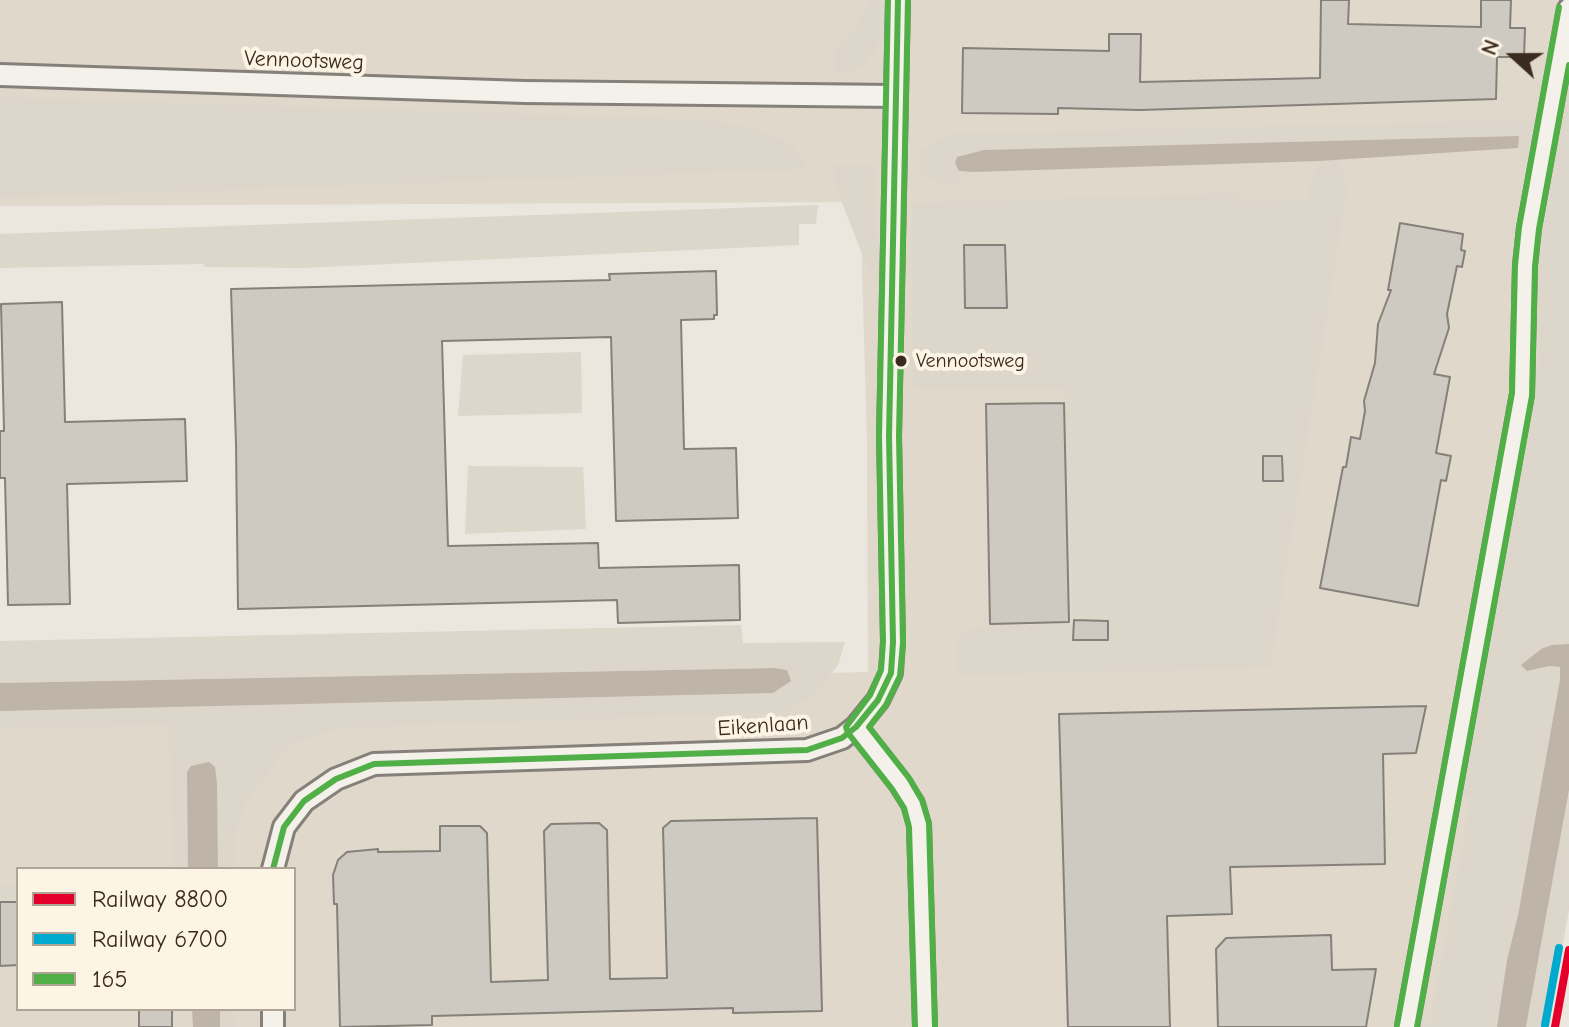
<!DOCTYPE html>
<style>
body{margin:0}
#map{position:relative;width:1569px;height:1027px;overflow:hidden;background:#ebe7de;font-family:"Comic Neue",sans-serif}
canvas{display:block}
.legend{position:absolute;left:16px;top:867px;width:280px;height:144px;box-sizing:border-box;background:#fcf5e5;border:2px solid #afa495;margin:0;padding:10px 14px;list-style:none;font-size:24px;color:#3b2a1e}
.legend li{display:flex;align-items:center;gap:16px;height:40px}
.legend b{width:40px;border:2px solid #afa495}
.north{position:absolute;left:1473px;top:16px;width:80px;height:80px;-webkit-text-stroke:6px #fcf5e5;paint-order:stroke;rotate:291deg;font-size:22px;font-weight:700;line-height:32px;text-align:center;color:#3b2a1e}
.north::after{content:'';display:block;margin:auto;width:28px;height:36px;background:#3b2a1e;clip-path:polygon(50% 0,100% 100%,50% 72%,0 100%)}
</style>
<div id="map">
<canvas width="1569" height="1027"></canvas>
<ul class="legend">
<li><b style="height:10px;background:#e4002b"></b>Railway 8800</li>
<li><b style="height:10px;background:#00a9ce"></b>Railway 6700</li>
<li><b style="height:10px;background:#50af46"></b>165</li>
</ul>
<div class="north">N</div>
</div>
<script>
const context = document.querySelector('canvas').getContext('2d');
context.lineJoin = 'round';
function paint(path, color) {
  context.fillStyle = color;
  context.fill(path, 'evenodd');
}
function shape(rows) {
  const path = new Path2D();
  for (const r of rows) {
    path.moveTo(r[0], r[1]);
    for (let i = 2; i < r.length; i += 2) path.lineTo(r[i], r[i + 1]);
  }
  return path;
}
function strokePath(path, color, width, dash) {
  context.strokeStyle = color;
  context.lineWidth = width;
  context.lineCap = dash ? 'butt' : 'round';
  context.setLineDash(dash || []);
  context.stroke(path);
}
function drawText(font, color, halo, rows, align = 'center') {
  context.font = font + ' "Comic Neue",sans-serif';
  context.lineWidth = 8;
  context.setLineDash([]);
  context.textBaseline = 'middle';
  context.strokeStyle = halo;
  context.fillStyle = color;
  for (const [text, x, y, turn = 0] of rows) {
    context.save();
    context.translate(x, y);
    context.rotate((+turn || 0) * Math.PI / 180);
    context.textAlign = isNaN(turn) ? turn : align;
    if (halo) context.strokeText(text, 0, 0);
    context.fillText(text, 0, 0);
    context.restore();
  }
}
paint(shape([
 [0,0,1569,0,1569,644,1561,644,1497,1027,0,1027,0,694,868,672,867,439,860,202,0,206],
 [18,869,294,869,294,1009,18,1009]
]), '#dfd8cb');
paint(shape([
 [870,0,881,0,880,35,876,50,860,69,834,75,834,55,838,46,855,27],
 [1569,78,1569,644,1553,645,1541,649,1524,662,1523,668,1527,671,1549,666,1560,667,1560,679,1518,915,1507,960,1497,1027,1421,1027,1421,1022,1430,1023,1471,798,1461,796,1533,402,1539,358,1539,254],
 [0,97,708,120,754,129,779,139,794,147,808,169,0,198],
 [1534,120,1526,162,1518,148,1518,136,984,150,957,157,955,163,959,171,959,182,938,183,920,175,921,150,949,134],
 [1339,160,1347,190,1270,668,957,675,958,644,965,628,1120,621,1073,619,1064,389,913,389,912,203,1238,193,1242,202,1307,199,1319,161],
 [856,164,875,164,874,204,882,283,866,264,837,190,833,166],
 [818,205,816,224,799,224,799,245,303,268,204,267,203,264,0,268,0,234],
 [581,352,582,413,458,416,463,355],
 [468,466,583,467,586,529,465,534],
 [741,625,743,643,845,642,838,665,812,697,784,712,339,728,290,745,247,801,234,837,234,869,218,869,217,784,188,869,173,869,169,725,0,728,0,711,773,693,785,687,787,670,775,668,0,683,0,641],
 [1569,790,1569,910,1548,1027,1526,1027],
 [18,885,18,902,0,903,0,886],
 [220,1009,234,1009,235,1027,220,1027]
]), '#ddd6ca');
paint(shape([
 [1519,136,1518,148,1319,161,973,172,959,171,955,163,957,157,984,150],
 [1569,644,1569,790,1526,1027,1497,1027,1507,960,1518,915,1560,679,1560,667,1549,666,1527,671,1521,665,1541,649,1552,645],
 [775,668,787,670,791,681,773,693,0,711,0,683],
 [209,762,215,767,217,784,218,869,188,869,187,772,191,766],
 [192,1009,220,1009,220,1027,193,1027]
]), '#beb5a8');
const building = shape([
 [1321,0,1349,0,1348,24,1481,27,1481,0,1511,0,1510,28,1525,28,1524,57,1497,57,1496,99,1140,110,1058,108,1058,114,962,113,963,48,1109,51,1109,34,1141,34,1140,82,1320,78,1321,0],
 [1400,223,1463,234,1461,250,1465,251,1462,267,1457,266,1447,314,1449,328,1434,374,1450,377,1436,453,1451,456,1446,481,1441,480,1418,606,1320,588,1343,467,1346,467,1351,437,1360,439,1365,411,1364,401,1375,363,1378,324,1391,290,1388,290,1400,223],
 [964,245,1005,245,1007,308,965,308,964,245],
 [716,271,717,315,714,315,714,319,681,320,684,449,736,448,738,518,616,521,611,337,442,341,448,546,598,543,599,568,739,565,740,620,618,623,617,600,238,609,236,444,231,289,610,280,609,274,716,271],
 [62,302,65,422,185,419,187,481,67,484,70,604,8,605,5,478,0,478,0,431,4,431,1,304,62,302],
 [1064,403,1069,622,990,624,986,404,1064,403],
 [1263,456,1282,456,1283,481,1263,481,1263,456],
 [1074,620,1108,621,1108,640,1073,640,1074,620],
 [1426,706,1416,753,1383,754,1385,864,1230,867,1232,914,1167,916,1170,1027,1068,1027,1059,714,1426,706],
 [817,818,822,1011,733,1013,733,1008,432,1016,432,1025,340,1027,337,904,334,904,333,875,338,860,347,852,378,849,378,852,440,851,440,826,480,826,487,833,491,982,548,980,544,831,551,824,599,823,607,830,610,979,667,978,663,828,671,821,817,818],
 [0,902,18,902,18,965,0,966,0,902],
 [1331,935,1332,970,1376,969,1366,1027,1218,1027,1216,949,1226,938,1331,935],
 [139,1009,172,1009,172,1027,139,1027,139,1009]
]);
paint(building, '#cecac2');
strokePath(building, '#858079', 2);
const minor = shape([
 [0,75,525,92,895,96],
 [856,727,900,783,913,804,919,825,925,1027],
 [273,869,284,827,304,801,336,779,374,764,807,750,842,738,856,727,878,700,891,673,893,642,889,436,898,0],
 [273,1009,273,1027],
 [1407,1027,1522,394,1525,265,1529,228,1569,9]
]);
strokePath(minor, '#858079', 26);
strokePath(minor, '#f4f0ea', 20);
strokePath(shape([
 [273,869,284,827,304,801,336,779,374,764,807,750,842,738,856,727,878,700,891,673,893,642,889,436,898,0]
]), '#50af46', 6);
strokePath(shape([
 [888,0,879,436,883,642,881,670,870,695,846,727,848,733,892,789,904,808,909,827,915,1027],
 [1417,1027,1532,396,1535,266,1539,229,1569,65]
]), '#50af46', 6);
strokePath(shape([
 [908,0,899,436,903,643,900,676,886,705,869,727,909,778,922,800,929,823,935,1027],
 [1397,1025,1512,393,1515,265,1519,227,1559,7]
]), '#50af46', 6);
strokePath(shape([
 [1555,1027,1569,950]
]), '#e4002b', 8);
strokePath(shape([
 [1545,1025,1559,948]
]), '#00a9ce', 8);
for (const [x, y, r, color] of [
 [901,361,7,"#3b2a1e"]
]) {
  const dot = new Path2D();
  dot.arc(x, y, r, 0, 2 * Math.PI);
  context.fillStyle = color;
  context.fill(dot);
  strokePath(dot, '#fcf5e5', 3);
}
drawText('20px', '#3b2a1e', '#fcf5e5', [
 ["Vennootsweg",916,361]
], 'left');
drawText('22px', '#3b2a1e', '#fcf5e5', [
 ["Vennootsweg",304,61,2],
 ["Eikenlaan",763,726,-4]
]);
</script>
